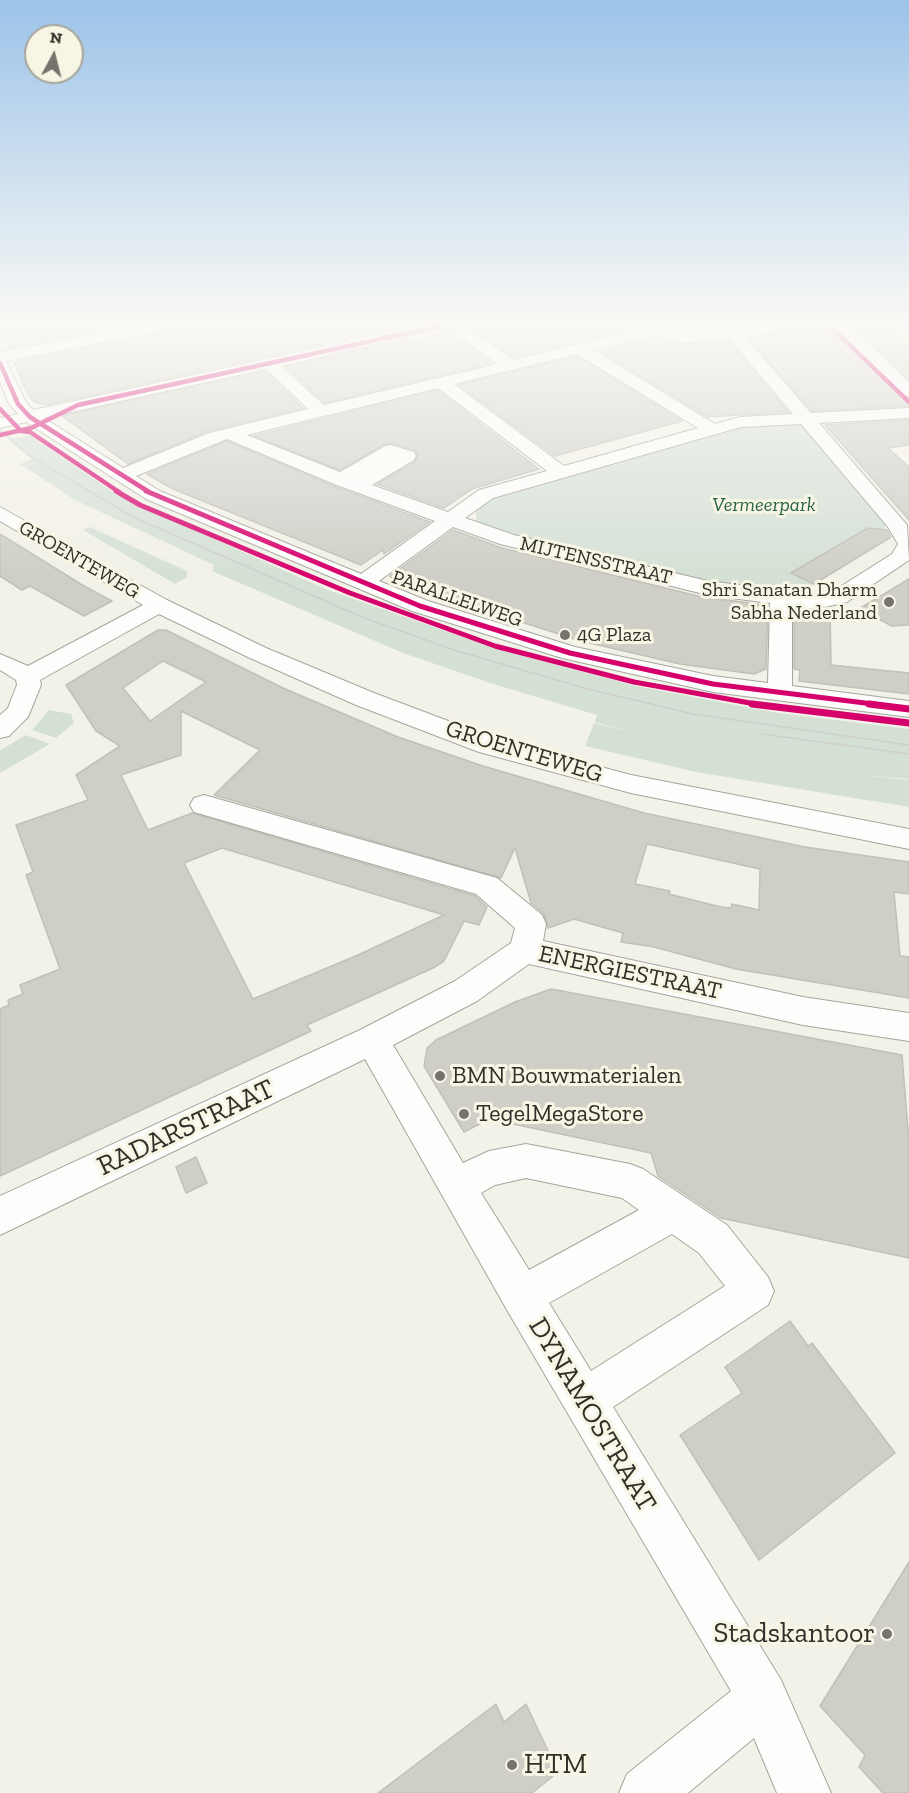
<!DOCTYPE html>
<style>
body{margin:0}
#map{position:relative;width:909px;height:1793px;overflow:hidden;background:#f3f2e8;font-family:"Zilla Slab",serif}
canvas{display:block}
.north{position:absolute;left:24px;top:24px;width:60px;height:60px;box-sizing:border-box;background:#f7f5e4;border:2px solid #a7a699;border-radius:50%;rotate:7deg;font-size:16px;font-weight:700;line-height:24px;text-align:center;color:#302f29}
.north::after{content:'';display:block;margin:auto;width:21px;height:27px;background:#74736c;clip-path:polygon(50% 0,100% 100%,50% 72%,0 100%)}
</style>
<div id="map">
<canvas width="909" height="1793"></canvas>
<div class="north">N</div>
</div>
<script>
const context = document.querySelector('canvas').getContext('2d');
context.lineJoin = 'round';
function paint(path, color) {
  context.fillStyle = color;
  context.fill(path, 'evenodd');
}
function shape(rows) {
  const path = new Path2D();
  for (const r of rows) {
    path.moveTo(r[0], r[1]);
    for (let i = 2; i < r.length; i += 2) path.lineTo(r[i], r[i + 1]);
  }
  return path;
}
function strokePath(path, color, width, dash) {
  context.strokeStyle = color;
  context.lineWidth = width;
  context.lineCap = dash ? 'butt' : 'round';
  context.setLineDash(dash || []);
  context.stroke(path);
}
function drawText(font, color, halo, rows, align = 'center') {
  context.font = font + ' "Zilla Slab",serif';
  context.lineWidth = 6;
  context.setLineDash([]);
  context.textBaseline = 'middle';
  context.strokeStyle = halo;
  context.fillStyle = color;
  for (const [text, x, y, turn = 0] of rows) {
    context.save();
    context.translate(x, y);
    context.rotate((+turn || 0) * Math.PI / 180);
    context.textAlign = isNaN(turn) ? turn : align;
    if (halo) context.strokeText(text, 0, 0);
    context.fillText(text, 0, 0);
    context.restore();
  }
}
paint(shape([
 [799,422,885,523,885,541,808,588,791,589,767,586,766,589,706,581,516,536,476,521,476,510,494,497,609,464,612,466,622,463,620,461,742,426],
 [30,435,119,496,176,522,328,590,494,648,636,686,778,713,909,729,909,779,860,775,909,780,909,807,696,772,585,746,594,723,631,732,595,722,597,715,493,684,403,653,212,571,214,565,75,500,20,464,32,459,8,439],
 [90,527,187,571,187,577,175,584,83,530],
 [49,710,71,714,74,723,56,738,32,730],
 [26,735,50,744,0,773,0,750]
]), '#d5e0d5');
const building = shape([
 [2,326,28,326,31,332,60,327,124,326,10,348,2,326],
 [173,326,387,326,392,329,46,405,34,402,24,387,14,362,164,332,173,326],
 [476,326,640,326,514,358,470,328,476,326],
 [854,326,886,326,909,346,909,379,854,326],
 [833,328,901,397,909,398,909,406,812,411,747,337,833,328],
 [449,332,493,363,325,403,286,367,409,338,413,340,449,332],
 [659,336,681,345,727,339,788,412,708,417,599,351,659,336],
 [577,356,682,421,555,456,459,385,577,356],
 [265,371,303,408,208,431,128,464,62,416,265,371],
 [437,390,539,469,472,489,444,508,377,484,415,462,418,455,415,450,392,443,385,444,340,470,254,436,437,390],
 [909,420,909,445,888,448,909,467,909,520,825,425,909,420],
 [227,441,333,486,430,522,384,554,383,550,361,565,173,489,147,474,227,441],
 [868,528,887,530,891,537,814,584,791,573,868,528],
 [453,530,502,548,702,597,759,604,768,610,766,669,754,674,680,664,581,641,392,581,390,576,453,530],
 [0,534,84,586,112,601,84,616,30,586,22,590,0,576,0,534],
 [909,579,909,625,892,626,859,609,909,579],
 [794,609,816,611,830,609,831,665,909,673,909,694,799,681,800,670,794,669,794,609],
 [158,630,166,630,283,688,398,737,483,766,644,813,805,847,909,862,909,894,894,892,900,956,909,957,909,998,736,969,654,947,621,942,623,933,574,919,548,928,544,914,531,903,515,848,501,878,214,795,260,750,181,711,181,755,121,775,148,830,192,813,475,896,487,907,479,925,464,921,444,961,433,968,307,1025,311,1031,279,1046,0,1176,0,1009,9,1005,8,1000,23,994,20,985,60,969,26,875,33,872,16,825,88,800,76,775,120,746,96,731,66,685,158,630],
 [163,661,206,682,150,721,123,688,163,661],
 [647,844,760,869,759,910,732,904,731,908,721,907,669,894,670,891,635,884,647,844],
 [222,848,232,851,444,915,358,955,253,999,184,863,222,848],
 [551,989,902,1055,909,1143,909,1258,721,1218,658,1176,651,1153,489,1119,464,1132,424,1066,427,1048,436,1040,515,1002,551,989],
 [196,1157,207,1183,186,1193,176,1167,196,1157],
 [790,1321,808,1346,812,1343,895,1453,759,1560,680,1435,742,1393,725,1367,790,1321],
 [909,1562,909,1793,883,1793,859,1767,865,1755,820,1706,909,1562],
 [496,1704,504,1722,526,1704,558,1772,532,1793,378,1793,496,1704]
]);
paint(building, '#cfcec7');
strokePath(building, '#c1c0b9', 1.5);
const minor = shape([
 [138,326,171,326,164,330,6,361,26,402,33,410,418,326,464,326,514,360,651,326,668,326,682,333,742,326,790,326,783,330,743,335,811,413,909,408,909,418,819,423,907,525,909,560,847,602,816,609,792,606,792,686,909,701,909,717,713,692,562,658,412,611,146,499,26,422,0,428,0,418,18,414,9,404,0,382,0,352,138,326],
 [446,327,498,364,324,405,281,366,446,327],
 [659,334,681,343,728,337,793,414,740,417,715,424,593,350,659,334],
 [577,354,698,428,564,466,454,384,577,354],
 [266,369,308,409,209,433,123,468,44,418,266,369],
 [438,388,547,471,479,490,448,512,372,485,414,460,416,456,414,452,391,445,385,446,340,472,247,435,438,388],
 [801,424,888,527,898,544,892,554,832,592,816,595,708,581,514,535,465,518,493,498,741,427,801,424],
 [227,439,334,484,435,521,361,574,160,491,136,476,227,439],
 [453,527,500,544,708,595,770,603,768,683,713,676,575,647,428,601,379,581,453,527],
 [834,326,850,326,909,382,909,396,903,395,834,326],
 [0,507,167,600,266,648,374,693,496,739,631,775,909,829,909,849,631,793,479,752,356,705,250,658,159,614,40,680,41,685,28,717,9,736,0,738,0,715,8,708,17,685,16,680,0,670,0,654,28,666,143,605,0,521,0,507],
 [204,795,497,878,542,915,546,924,543,941,803,997,909,1013,909,1041,803,1025,529,964,477,1001,393,1045,463,1163,489,1151,526,1144,630,1164,643,1169,727,1225,768,1277,774,1291,768,1305,613,1407,781,1680,831,1793,777,1793,754,1738,688,1793,619,1793,627,1774,731,1691,507,1310,365,1059,0,1235,0,1196,360,1030,455,981,511,943,515,928,476,894,194,812,190,805,194,798,204,795],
 [526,1178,622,1198,639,1210,529,1270,481,1193,495,1185,526,1178],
 [672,1234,699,1253,725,1286,591,1371,549,1303,672,1234]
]);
strokePath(minor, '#a6a59e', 2);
paint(minor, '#fdfdfc');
strokePath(shape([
 [0,430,27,454,133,517,362,617,454,650,584,688,693,714,909,745],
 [762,734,909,754]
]), '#cececc', 1.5);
strokePath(shape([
 [830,326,909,402],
 [0,363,18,404,30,417,149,492],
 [0,409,21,431,30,432,119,492],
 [0,435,31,428,78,405,440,326]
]), '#d6006c', 4.5);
strokePath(shape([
 [116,491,140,505,350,593,495,646,634,682,761,705],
 [146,491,420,606,570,653,713,684,881,705]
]), '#d6006c', 5);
strokePath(shape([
 [752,704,909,723],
 [869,704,909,709]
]), '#d6006c', 7);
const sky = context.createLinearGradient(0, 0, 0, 577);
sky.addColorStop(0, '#9cc3e9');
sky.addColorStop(0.56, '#faf9f5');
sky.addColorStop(1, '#faf9f500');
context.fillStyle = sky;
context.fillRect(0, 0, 909, 577);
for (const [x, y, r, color] of [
 [889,602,6,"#74736c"],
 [565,635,6,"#74736c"],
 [440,1076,6,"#74736c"],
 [464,1114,6,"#74736c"],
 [887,1634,6,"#74736c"],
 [512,1765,6,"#74736c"]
]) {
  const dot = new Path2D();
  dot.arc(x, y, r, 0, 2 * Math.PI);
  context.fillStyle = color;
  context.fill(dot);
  strokePath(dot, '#f7f5e4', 2);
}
drawText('italic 20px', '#296349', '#f7f5e4', [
 ["Vermeerpark",764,505]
]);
drawText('20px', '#302f29', '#f7f5e4', [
 ["GROENTEWEG",79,560,30],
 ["MIJTENSSTRAAT",596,561,13],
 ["PARALLELWEG",457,599,19]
]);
drawText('20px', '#302f29', '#f7f5e4', [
 ["Shri Sanatan Dharm",877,590],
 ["Sabha Nederland",877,613],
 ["4G Plaza",577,635,"left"]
], 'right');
drawText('24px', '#302f29', '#f7f5e4', [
 ["GROENTEWEG",524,752,17],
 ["ENERGIESTRAAT",630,973,12]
]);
drawText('24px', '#302f29', '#f7f5e4', [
 ["BMN Bouwmaterialen",452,1076],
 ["TegelMegaStore",476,1114]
], 'left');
drawText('28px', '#302f29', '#f7f5e4', [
 ["RADARSTRAAT",186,1128,-25],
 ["DYNAMOSTRAAT",592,1415,59]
]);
drawText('28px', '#302f29', '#f7f5e4', [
 ["Stadskantoor",875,1634],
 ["HTM",524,1765,"left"]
], 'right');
</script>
